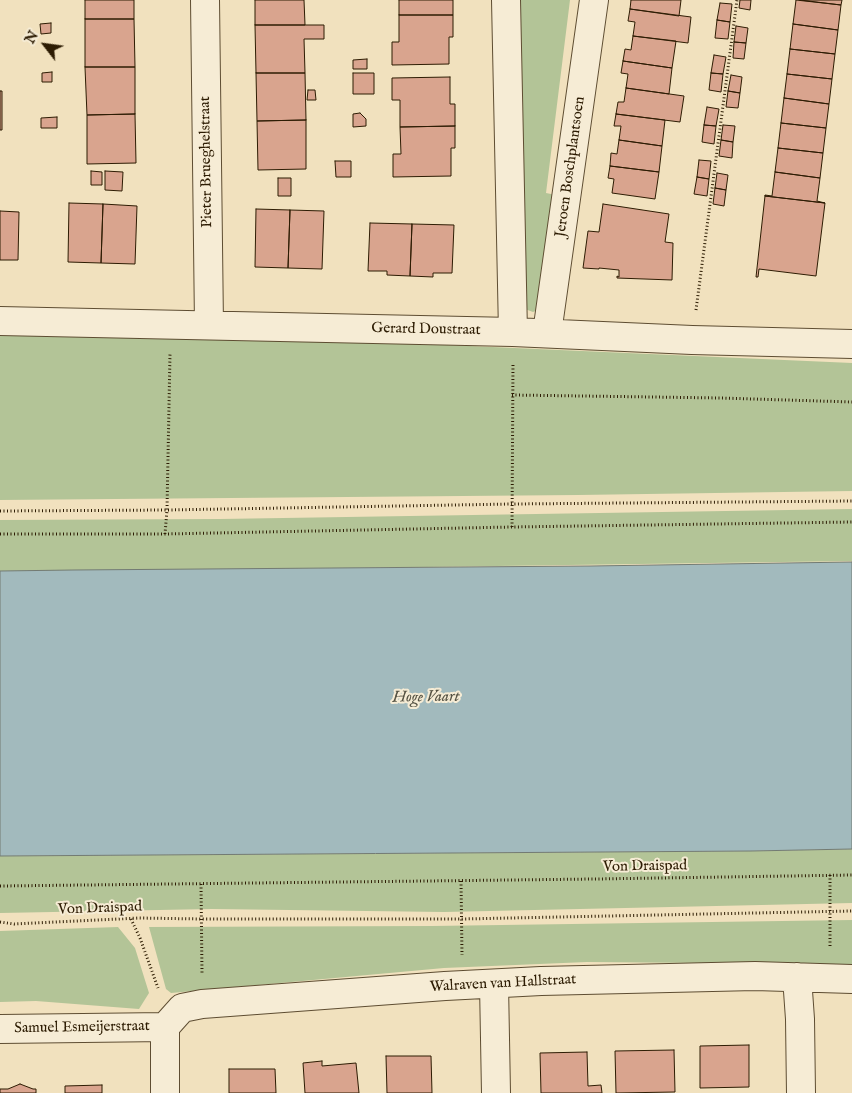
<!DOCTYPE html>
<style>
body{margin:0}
#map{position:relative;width:852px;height:1093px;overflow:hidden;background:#f1e1be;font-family:"IM FELL English",serif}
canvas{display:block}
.north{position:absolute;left:20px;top:20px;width:50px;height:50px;-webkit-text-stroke:4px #f6ecd5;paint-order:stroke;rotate:300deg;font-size:14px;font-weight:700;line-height:20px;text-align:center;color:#2d1c03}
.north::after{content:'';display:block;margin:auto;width:18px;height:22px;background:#2d1c03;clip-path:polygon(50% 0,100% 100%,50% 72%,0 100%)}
</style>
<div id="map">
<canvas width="852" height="1093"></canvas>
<div class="north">N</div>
</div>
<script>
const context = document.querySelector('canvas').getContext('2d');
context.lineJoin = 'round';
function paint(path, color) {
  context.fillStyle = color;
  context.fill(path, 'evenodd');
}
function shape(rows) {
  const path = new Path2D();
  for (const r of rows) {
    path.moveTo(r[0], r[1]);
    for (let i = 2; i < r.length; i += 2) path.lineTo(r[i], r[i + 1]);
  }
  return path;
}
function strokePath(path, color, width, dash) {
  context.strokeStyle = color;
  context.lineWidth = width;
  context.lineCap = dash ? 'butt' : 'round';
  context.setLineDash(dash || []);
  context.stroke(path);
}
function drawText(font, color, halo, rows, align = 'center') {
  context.font = font + ' "IM FELL English",serif';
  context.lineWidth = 4;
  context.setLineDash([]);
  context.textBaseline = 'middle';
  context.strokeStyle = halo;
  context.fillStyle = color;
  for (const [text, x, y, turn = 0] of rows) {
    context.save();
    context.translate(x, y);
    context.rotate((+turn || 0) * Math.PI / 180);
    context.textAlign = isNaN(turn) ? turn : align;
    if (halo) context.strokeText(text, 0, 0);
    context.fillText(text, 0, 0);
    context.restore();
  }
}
paint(shape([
 [518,0,570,0,546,193,556,195,538,310,533,312,525,309],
 [0,329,447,345,852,363,852,491,578,495,0,500],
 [852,509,852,561,0,573,0,520,220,519],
 [852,849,852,903,444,912,212,909,0,913,0,856,751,851],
 [852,920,852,965,825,964,587,962,444,968,171,993,166,989,149,927,432,926],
 [118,927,135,948,149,993,139,1009,36,1001,0,1002,0,931]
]), '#b3c497');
const water = shape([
 [852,562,852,849,751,851,0,856,0,571,73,570,591,566,852,562]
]);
paint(water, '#a2babd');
strokePath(water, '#737b73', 1);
const building = shape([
 [85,0,134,0,134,19,85,19,85,0],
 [255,0,304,0,305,25,255,25,255,0],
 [399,0,453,0,453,15,399,15,399,0],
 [631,0,681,0,679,16,630,9,631,0],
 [740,0,751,0,750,10,739,8,740,0],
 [796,0,841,5,838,30,793,24,796,0],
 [800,0,842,0,841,5,800,0],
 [720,3,732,4,730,22,717,20,720,3],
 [630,9,691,17,688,43,633,36,635,22,628,21,630,9],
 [399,15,453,15,453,37,449,37,449,64,392,65,392,42,399,42,399,15],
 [85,19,134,19,135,67,85,67,85,19],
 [717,20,730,22,728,39,715,38,717,20],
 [51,23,51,33,41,34,40,24,51,23],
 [793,24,838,30,835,54,790,49,793,24],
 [255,25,324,25,324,39,304,39,305,73,256,73,255,25],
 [736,26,748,28,746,43,734,42,736,26],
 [633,36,676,41,672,68,623,61,625,49,631,50,633,36],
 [734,42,746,43,744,59,733,58,734,42],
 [790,49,835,54,832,79,787,74,790,49],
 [714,55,726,57,723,74,711,73,714,55],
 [367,59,367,69,353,69,353,60,367,59],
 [623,61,672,68,669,94,626,88,628,74,621,73,623,61],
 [85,67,135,67,135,114,87,115,85,67],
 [52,72,52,82,42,82,42,73,52,72],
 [256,73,305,73,306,120,257,121,256,73],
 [353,73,374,73,374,94,353,94,353,73],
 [711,73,723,74,721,92,709,90,711,73],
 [787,74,832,79,829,104,784,98,787,74],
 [731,75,742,77,740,93,728,91,731,75],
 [450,77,450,104,455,104,455,126,400,127,400,100,392,100,392,78,450,77],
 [626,88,684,96,680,122,616,114,618,102,624,102,626,88],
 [308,90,315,90,316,100,307,100,308,90],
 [0,91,2,91,2,130,0,130,0,91],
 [728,91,740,93,738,108,726,107,728,91],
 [784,98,829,104,826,128,781,123,784,98],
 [707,107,719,109,716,126,704,125,707,107],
 [360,113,366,119,366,126,353,127,353,114,360,113],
 [135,114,136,163,87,164,87,115,135,114],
 [616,114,665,120,662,146,619,140,621,126,614,126,616,114],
 [57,117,57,128,41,128,41,118,57,117],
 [306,120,306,169,258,170,257,121,306,120],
 [781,123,826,128,823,153,778,148,781,123],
 [704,125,716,126,714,144,702,142,704,125],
 [723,125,735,126,733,142,721,140,723,125],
 [455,126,455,148,451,148,451,176,393,177,393,154,401,154,400,127,455,126],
 [619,140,662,146,659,172,610,166,611,153,617,154,619,140],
 [721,140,733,142,732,158,719,156,721,140],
 [778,148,823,153,820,178,775,172,778,148],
 [699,160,711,161,709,179,697,177,699,160],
 [335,161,351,161,351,177,336,177,335,161],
 [610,166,659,172,655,199,612,193,614,179,608,178,610,166],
 [91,171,102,172,102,185,91,185,91,171],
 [105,171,123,172,122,191,105,190,105,171],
 [775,172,820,178,817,201,825,203,765,196,765,195,772,196,775,172],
 [717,173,728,175,726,190,715,188,717,173],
 [697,177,709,179,707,196,694,194,697,177],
 [278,178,291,178,291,196,278,196,278,178],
 [715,188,726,190,724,206,713,204,715,188],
 [765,196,825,203,816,276,759,269,758,277,756,277,765,196],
 [69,203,103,204,101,263,68,262,69,203],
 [103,204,137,206,135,264,101,263,103,204],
 [603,204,669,214,665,242,673,243,672,280,617,278,617,276,619,277,619,270,599,268,599,269,583,268,588,231,599,232,603,204],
 [256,209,290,210,288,268,255,267,256,209],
 [290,210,324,211,322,269,288,268,290,210],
 [0,211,19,212,18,260,0,260,0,211],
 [370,223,412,224,410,276,387,275,387,271,368,271,370,223],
 [412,224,454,225,452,273,433,273,433,277,410,276,412,224],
 [749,1045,749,1087,700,1088,700,1046,749,1045],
 [674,1050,675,1092,616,1093,615,1051,674,1050],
 [587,1052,588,1086,601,1085,602,1093,541,1093,540,1053,587,1052],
 [386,1056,431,1056,432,1093,387,1093,386,1056],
 [322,1061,322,1066,356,1063,359,1093,305,1093,303,1063,322,1061],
 [229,1069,275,1069,276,1093,229,1093,229,1069],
 [20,1084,33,1089,36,1089,36,1093,0,1093,0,1089,8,1089,20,1084],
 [102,1085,102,1093,65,1093,65,1086,102,1085]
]);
paint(building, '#d9a48e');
strokePath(building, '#2d1c03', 1);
const minor = shape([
 [205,0,209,325],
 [506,0,513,332],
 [0,321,513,332,692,340,852,344],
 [547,333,594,0],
 [797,977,800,1019,801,1093],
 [494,984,496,1093],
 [165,1027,182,1008,202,1004,445,986,541,981,755,976,852,979],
 [0,1029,165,1027,165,1093]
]);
strokePath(minor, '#5e4d32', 30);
strokePath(shape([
 [696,310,737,0],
 [512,395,721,398,852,402],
 [0,511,167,510,512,504,852,501],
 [512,527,513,363],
 [0,534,165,534,512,527,852,522],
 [165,534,167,510,170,354],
 [830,875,830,947],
 [461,881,462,955],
 [201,884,202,973],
 [0,886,595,879,852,875],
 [131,919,140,938,158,988],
 [0,922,14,924,139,918,201,919,462,919,852,911]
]), '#2d1c03', 3, [1, 2.5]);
strokePath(minor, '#f6ecd5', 28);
drawText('15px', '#2d1c03', '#f6ecd5', [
 ["Pieter Brueghelstraat",207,162,-91],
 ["Jeroen Boschplantsoen",571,167,-82],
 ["Gerard Doustraat",426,330,1],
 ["Von Draispad",645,867,-1],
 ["Von Draispad",100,909,-2],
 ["Walraven van Hallstraat",503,984,-3],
 ["Samuel Esmeijerstraat",82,1028,-1]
]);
drawText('italic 16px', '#565344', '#f6ecd5', [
 ["Hoge Vaart",426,698,-1]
]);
</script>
